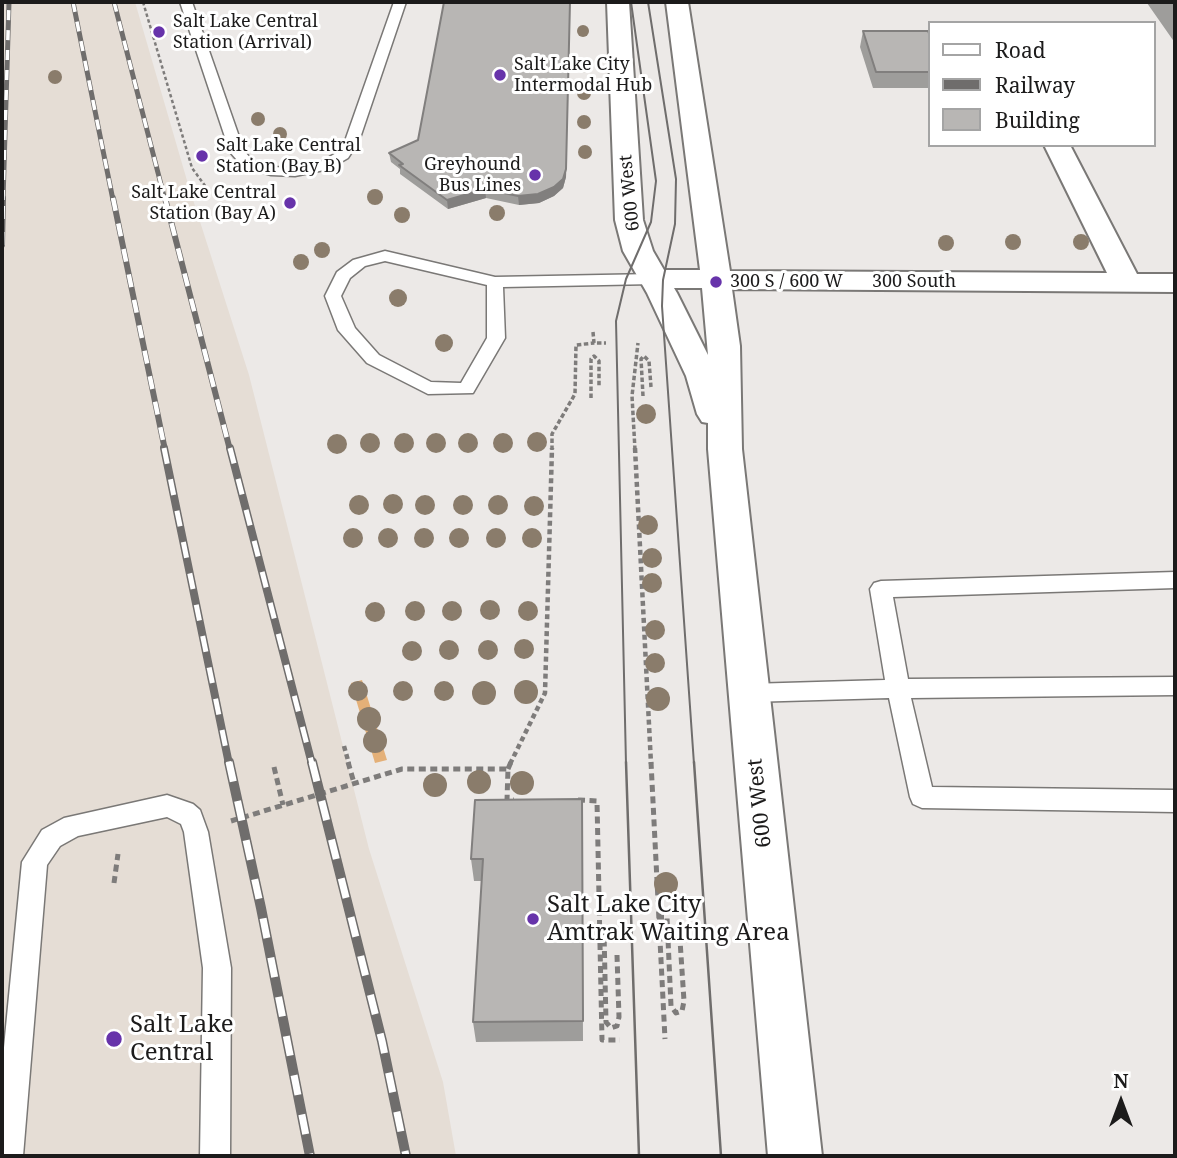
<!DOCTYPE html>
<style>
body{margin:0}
#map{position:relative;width:1177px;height:1158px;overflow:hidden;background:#ece9e7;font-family:"Noto Serif",serif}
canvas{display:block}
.frame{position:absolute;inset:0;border:4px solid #1c1b1b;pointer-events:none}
.legend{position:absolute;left:928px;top:21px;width:228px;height:126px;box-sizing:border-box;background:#fff;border:2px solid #a4a4a4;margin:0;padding:9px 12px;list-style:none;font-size:21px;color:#1c1b1b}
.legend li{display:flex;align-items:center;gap:14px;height:35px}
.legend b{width:35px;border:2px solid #a4a4a4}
.north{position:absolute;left:1086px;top:1067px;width:70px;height:70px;-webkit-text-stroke:5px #fff;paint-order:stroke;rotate:0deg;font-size:19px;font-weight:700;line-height:28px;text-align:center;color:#1c1b1b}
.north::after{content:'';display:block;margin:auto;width:24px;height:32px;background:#1c1b1b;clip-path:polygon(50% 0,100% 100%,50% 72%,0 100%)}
</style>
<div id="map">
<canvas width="1177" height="1158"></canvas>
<div class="frame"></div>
<ul class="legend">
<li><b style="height:9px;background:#fff"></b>Road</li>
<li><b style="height:9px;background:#6f6d6c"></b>Railway</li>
<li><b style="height:19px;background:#b8b6b4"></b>Building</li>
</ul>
<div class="north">N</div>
</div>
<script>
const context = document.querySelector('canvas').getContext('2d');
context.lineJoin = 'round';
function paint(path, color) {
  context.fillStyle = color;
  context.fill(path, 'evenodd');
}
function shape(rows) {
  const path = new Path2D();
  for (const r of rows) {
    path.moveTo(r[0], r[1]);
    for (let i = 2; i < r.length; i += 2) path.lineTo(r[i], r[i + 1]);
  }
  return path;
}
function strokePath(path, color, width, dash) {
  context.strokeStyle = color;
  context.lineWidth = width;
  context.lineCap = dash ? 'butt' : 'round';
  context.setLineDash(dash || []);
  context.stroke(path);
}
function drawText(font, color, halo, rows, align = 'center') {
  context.font = font + ' "Noto Serif",serif';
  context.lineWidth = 6;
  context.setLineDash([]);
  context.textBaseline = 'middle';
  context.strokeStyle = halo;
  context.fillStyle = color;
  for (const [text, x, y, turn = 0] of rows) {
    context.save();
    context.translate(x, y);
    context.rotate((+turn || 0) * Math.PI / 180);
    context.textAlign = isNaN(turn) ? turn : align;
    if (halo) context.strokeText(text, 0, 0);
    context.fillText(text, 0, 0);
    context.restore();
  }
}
paint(shape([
 [2,2,135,2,188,184,249,375,369,849,443,1082,456,1156,2,1156]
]), '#e5ddd5');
paint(shape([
 [362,680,387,760,375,763,351,683]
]), '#e4b078');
const lane = shape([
 [180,2,192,2,244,151,253,161,272,167,295,168,319,163,338,152,345,141,394,2,406,2,359,141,348,158,329,169,295,176,271,175,243,167,230,152,180,2],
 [385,251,495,277,654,274,662,279,654,284,503,287,505,338,473,393,428,394,367,363,338,330,325,296,337,272,353,260,385,251],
 [385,261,487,285,487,338,461,383,431,382,379,355,355,328,341,296,350,278,365,266,385,261],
 [1175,572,1175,588,893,597,908,679,1175,677,1175,695,911,698,932,787,1175,790,1175,812,922,808,913,804,910,797,889,698,749,702,741,699,738,693,741,687,749,684,885,680,870,589,874,583,881,581,1175,572],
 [167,795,193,804,200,810,208,832,231,968,230,1156,200,1156,203,968,184,832,181,824,167,817,78,836,60,846,47,865,23,1156,2,1156,2,1068,22,862,42,830,64,818,167,795]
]);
const street = shape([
 [607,2,629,2,643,220,653,251,664,270,700,270,666,2,688,2,730,271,1107,273,1044,145,1070,145,1137,274,1175,274,1175,292,732,289,740,346,742,449,822,1156,768,1156,708,449,708,423,702,422,697,414,686,376,647,293,623,251,615,220,607,2],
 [674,288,702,288,708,355,677,293,674,288]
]);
strokePath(lane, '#7a7876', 3);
strokePath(street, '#7a7876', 4);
strokePath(shape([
 [143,2,192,168,206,187]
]), '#7e7c7b', 2.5, [3.5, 2.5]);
strokePath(shape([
 [593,332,594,343,606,343],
 [643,396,641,359,644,356,649,361,651,387],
 [591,398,591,359,594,356,599,361,599,387],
 [552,450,552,434,575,394,576,345,594,343],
 [635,450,632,396,638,343]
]), '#7e7c7b', 3.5, [4.5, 2.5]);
strokePath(shape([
 [635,448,651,764],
 [344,746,349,764],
 [510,764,545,693,552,448]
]), '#7e7c7b', 4.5, [5, 3.5]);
strokePath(shape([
 [348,762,354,783],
 [651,762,665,1039],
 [274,767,283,805],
 [508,769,511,762],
 [578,800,597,801,602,1040,620,1040],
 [231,821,402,769,508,769,507,800,514,800],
 [114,883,118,854],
 [657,917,667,917,671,1006,676,1013,682,1011,684,1001,680,940],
 [600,932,604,932,606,1022,611,1028,617,1026,619,1017,617,955]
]), '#7e7c7b', 5, [7, 4.5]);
paint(lane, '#fff');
paint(street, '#fff');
strokePath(shape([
 [648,2,676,179,675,224,663,280,662,306,694,764],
 [626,764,616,321,626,279,651,222,656,181,631,2]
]), '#6f6d6c', 2);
strokePath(shape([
 [626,762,639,1156],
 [694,762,721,1156]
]), '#6f6d6c', 2.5);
const railFar3 = shape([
 [73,2,113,200],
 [114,2,165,200],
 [3,200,9,2]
]);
const railFar2 = shape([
 [113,198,165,450],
 [165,198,230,450],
 [2,245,3,198]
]);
const railFar1 = shape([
 [164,448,229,764],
 [230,448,312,764]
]);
const rail = shape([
 [229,762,261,908,310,1156],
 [312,762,382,1041,406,1156]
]);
strokePath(railFar3, '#6f6d6c', 5);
strokePath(railFar2, '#6f6d6c', 6);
strokePath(railFar1, '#6f6d6c', 8);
strokePath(rail, '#6f6d6c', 10);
strokePath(railFar3, '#fff', 3.5, [10]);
strokePath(railFar2, '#fff', 4.5, [13]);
strokePath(railFar1, '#fff', 5, [16]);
strokePath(rail, '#fff', 7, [20]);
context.fillStyle = '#8a7c6b';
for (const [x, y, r] of [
 [583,31,6],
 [583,67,6],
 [55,77,7],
 [584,93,7],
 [258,119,7],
 [584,122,7],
 [280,134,7],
 [585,152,7],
 [375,197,8],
 [497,213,8],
 [402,215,8],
 [1013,242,8],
 [1081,242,8],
 [946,243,8],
 [322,250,8],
 [301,262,8],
 [398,298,9],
 [444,343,9],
 [646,414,10],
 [537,442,10],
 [370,443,10],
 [404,443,10],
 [436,443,10],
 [468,443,10],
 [503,443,10],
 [337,444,10],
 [393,504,10],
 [359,505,10],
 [425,505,10],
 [463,505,10],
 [498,505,10],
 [534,506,10],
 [648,525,10],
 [353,538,10],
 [388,538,10],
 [424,538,10],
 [459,538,10],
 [496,538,10],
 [532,538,10],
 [652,558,10],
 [652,583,10],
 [490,610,10],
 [415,611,10],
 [452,611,10],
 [528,611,10],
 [375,612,10],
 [655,630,10],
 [524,649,10],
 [449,650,10],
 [488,650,10],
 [412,651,10],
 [655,663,10],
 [526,692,12],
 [358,691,10],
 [403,691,10],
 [444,691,10],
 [484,693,12],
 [658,699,12],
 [369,719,12],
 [375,741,12],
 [479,782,12],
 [522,783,12],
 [435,785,12],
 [666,884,12]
]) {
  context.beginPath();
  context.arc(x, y, r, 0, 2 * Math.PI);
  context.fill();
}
paint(shape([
 [570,2,566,177,563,188,554,196,539,203,519,205,486,198,448,209,400,174,400,169,391,162,389,153,418,140],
 [1147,2,1175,2,1175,43,1147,3],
 [863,31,930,36,930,88,873,88,860,47],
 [582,799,583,1041,476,1042,473,1022,482,881,474,881,471,859]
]), '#9e9d9b');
paint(shape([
 [570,2,566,177,563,188,554,196,539,203,519,205,518,196],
 [485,189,486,198,448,209,447,200]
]), '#817f7e');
const building = shape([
 [444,2,570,2,566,169,563,179,554,187,538,194,518,196,485,189,447,200,399,165,403,164,389,153,418,140,444,2],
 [863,31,928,31,930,36,930,72,876,72,863,31],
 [582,799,583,1021,473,1022,483,859,471,859,475,800,582,799]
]);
paint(building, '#b8b6b4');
strokePath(building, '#817f7e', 2);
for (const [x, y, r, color] of [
 [159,32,7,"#6733aa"],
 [500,75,7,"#6733aa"],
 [202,156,7,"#6733aa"],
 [535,175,7,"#6733aa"],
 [290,203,7,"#6733aa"],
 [716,282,7,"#6733aa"],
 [533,919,7,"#6733aa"],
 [114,1039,9,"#6733aa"]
]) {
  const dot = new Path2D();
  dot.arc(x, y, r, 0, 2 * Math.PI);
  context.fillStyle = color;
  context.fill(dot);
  strokePath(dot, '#fff', 2.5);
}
drawText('18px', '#1c1b1b', '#fff', [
 ["Salt Lake Central",173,22],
 ["Station (Arrival)",173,43],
 ["Salt Lake City",514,65],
 ["Intermodal Hub",514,86],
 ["Salt Lake Central",216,146],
 ["Station (Bay B)",216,167],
 ["Greyhound",521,165,"right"],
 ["Bus Lines",521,186,"right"],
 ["Salt Lake Central",276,193,"right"],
 ["Station (Bay A)",276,214,"right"],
 ["300 S / 600 W",730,282]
], 'left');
drawText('18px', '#1c1b1b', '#fff', [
 ["600 West",630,193,-96],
 ["300 South",914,282]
]);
drawText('21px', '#1c1b1b', '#fff', [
 ["600 West",760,803,-96]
]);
drawText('24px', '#1c1b1b', '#fff', [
 ["Salt Lake City",547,905],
 ["Amtrak Waiting Area",547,933],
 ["Salt Lake",130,1025],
 ["Central",130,1053]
], 'left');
</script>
